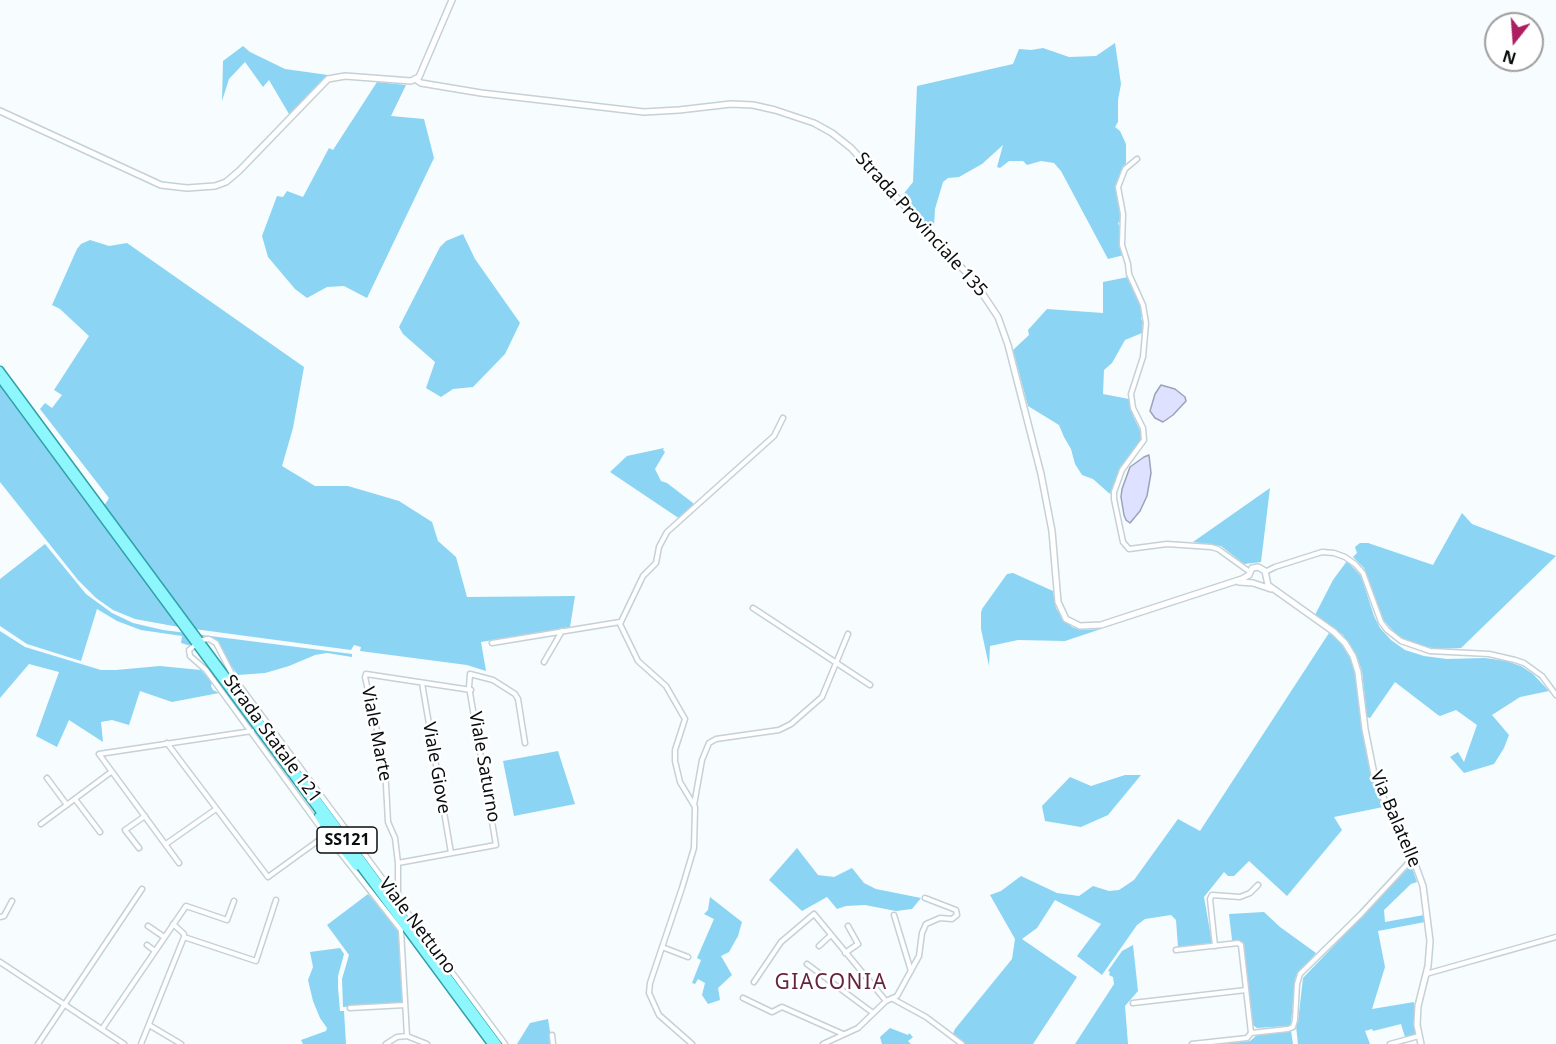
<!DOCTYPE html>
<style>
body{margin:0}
#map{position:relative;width:1556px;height:1044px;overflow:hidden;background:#f7fcfe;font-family:"Noto Sans",sans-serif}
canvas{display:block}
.north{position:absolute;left:1484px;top:12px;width:60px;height:60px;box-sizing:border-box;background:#fff;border:2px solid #9d9e9f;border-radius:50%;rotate:197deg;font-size:16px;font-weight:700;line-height:24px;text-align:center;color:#090d0e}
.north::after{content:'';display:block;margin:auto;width:21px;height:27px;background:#ac2061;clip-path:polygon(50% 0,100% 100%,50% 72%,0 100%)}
</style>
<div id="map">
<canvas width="1556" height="1044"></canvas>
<div class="north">N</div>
</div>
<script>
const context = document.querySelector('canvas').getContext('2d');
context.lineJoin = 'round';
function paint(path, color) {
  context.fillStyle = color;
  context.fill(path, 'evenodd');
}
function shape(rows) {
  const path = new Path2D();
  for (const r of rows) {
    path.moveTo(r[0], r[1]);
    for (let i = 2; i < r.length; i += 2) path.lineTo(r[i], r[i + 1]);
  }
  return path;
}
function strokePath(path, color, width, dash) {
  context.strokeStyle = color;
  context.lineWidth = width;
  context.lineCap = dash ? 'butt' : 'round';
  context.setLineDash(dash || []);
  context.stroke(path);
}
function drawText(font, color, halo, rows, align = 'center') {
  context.font = font + ' "Noto Sans",sans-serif';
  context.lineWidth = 5;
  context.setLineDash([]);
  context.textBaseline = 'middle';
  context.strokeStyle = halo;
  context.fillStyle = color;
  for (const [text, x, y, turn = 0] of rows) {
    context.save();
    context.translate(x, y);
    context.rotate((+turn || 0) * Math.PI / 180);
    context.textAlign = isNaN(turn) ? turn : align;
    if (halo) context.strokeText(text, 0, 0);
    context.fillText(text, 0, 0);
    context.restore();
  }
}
paint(shape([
 [1115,43,1121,84,1118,100,1118,122,1115,127,1120,131,1126,144,1126,163,1121,170,1116,190,1121,212,1121,221,1118,223,1120,228,1119,240,1124,255,1108,259,1061,171,1054,163,1041,161,1027,165,1023,161,1009,161,1000,168,997,167,1003,145,982,164,959,177,948,178,943,182,935,209,934,226,931,225,928,227,912,208,913,206,902,196,913,182,917,86,1013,64,1019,49,1031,50,1043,48,1069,57,1096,56],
 [243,46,250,52,285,69,328,75,289,114,269,80,263,87,245,62,229,79,222,101,223,61],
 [377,82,406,85,391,116,424,119,434,158,367,298,344,286,327,287,307,298,295,289,268,257,262,236,277,196,283,197,287,191,303,197,329,148,333,150],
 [463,234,475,259,520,323,505,354,473,387,453,389,441,397,426,388,435,362,403,334,399,327,440,247,446,241],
 [90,240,109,246,127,243,304,367,293,428,282,466,315,486,348,486,399,501,432,522,438,541,456,557,467,597,575,596,570,627,481,642,486,671,467,665,360,651,361,647,354,645,351,650,194,629,104,506,109,498,40,409,45,403,52,408,62,395,54,390,89,336,60,309,52,305,77,249,81,244],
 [1128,277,1143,312,1141,319,1143,320,1142,333,1125,340,1112,363,1104,370,1103,394,1129,399,1133,416,1141,432,1142,440,1140,446,1118,473,1110,494,1093,479,1082,475,1075,464,1071,449,1064,437,1059,425,1028,406,1013,350,1029,335,1028,330,1047,309,1103,313,1103,282],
 [0,383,179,627,135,619,113,610,96,598,78,580,0,482],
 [664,448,663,450,665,452,655,469,661,481,667,483,693,503,694,507,680,519,610,472,627,456],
 [1270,488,1261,562,1244,564,1221,546,1193,542],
 [1462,513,1472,524,1556,556,1461,648,1437,649,1412,644,1400,638,1384,621,1364,568,1353,557,1357,553,1355,547,1360,543,1368,543,1433,565],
 [45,544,86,594,112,613,133,623,163,630,352,654,352,657,327,653,315,655,289,666,265,673,238,675,225,658,215,639,205,638,190,641,191,646,181,643,182,636,141,630,117,621,97,609,81,661,27,644,0,626,0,579],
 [1347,561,1361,576,1374,616,1380,628,1391,640,1405,650,1424,656,1447,659,1485,658,1506,661,1521,666,1533,674,1549,691,1520,697,1492,715,1509,735,1504,748,1494,764,1464,773,1450,757,1458,752,1464,762,1477,725,1456,710,1440,716,1438,715,1395,682,1370,718,1367,717,1362,671,1357,657,1343,635,1315,615,1333,580],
 [1013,573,1053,591,1056,608,1061,616,1072,627,1081,630,1101,629,1065,641,1018,640,990,646,989,666,981,629,981,613,982,609,1007,574],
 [0,631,25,647,101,670,116,670,160,666,201,670,212,682,211,686,213,690,219,693,172,702,140,691,129,725,112,720,101,722,103,742,69,720,57,747,36,736,59,672,29,664,0,698],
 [1329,633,1339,640,1351,660,1355,673,1364,742,1372,780,1383,807,1334,817,1342,830,1287,896,1249,861,1234,876,1228,876,1224,872,1204,897,1212,943,1178,947,1176,920,1171,915,1145,919,1137,925,1102,975,1077,956,1101,924,1055,900,1037,928,1022,939,1077,977,1033,1044,965,1044,953,1034,955,1029,1012,959,1015,939,990,895,1001,891,1021,876,1057,893,1079,896,1093,886,1109,891,1119,890,1134,880,1178,819,1200,831],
 [558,751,575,804,514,816,503,761],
 [1125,775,1141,775,1108,815,1081,827,1045,821,1042,806,1070,777,1091,786],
 [797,848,818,875,834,877,852,868,864,883,876,889,921,898,912,909,896,911,865,905,846,906,837,909,827,897,802,911,769,880],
 [1411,865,1417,882,1411,884,1384,910,1385,922,1424,915,1425,922,1378,931,1385,967,1372,1009,1414,1002,1415,1035,1405,1037,1401,1024,1373,1031,1372,1029,1365,1031,1370,1044,1298,1044,1296,1026,1298,1022,1303,978],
 [368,894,399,930,404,1002,343,1007,342,979,349,955,327,925],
 [710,897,742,922,738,936,729,952,721,956,732,975,718,988,720,1000,708,1004,702,995,705,983,698,979,695,984,692,983,701,960,697,958,714,919,704,914,708,910],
 [1264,912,1280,927,1316,953,1295,978,1291,1024,1288,1026,1257,1028,1253,1025,1242,943,1232,940,1229,914],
 [1133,945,1138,991,1125,1006,1128,1044,1075,1044,1114,984,1113,977,1109,975,1110,972,1108,971,1122,951],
 [340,948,344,954,338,976,338,988,340,1011,344,1011,346,1044,303,1044,301,1040,326,1031,327,1028,320,1018,313,1001,308,980,313,967,310,952],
 [548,1019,552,1044,517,1044,530,1023],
 [890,1028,908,1035,909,1033,913,1037,908,1041,911,1044,882,1044,880,1037],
 [1291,1031,1293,1044,1221,1044,1250,1041,1257,1035]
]), '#8bd4f3');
const water = shape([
 [1161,385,1175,389,1185,397,1186,401,1173,415,1163,422,1155,418,1150,411,1155,394,1161,385],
 [1149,455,1151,473,1147,496,1140,511,1130,523,1126,520,1124,515,1121,497,1122,489,1130,467,1144,457,1149,455]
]);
paint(water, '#dee1ff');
strokePath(water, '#9ea1b7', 1.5);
const street = shape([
 [1137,159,1125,169,1118,187,1123,214,1122,245,1128,264,1129,274,1143,305,1146,323,1143,357,1131,394,1133,408,1143,428,1144,440,1122,470,1114,492,1114,499,1123,542,1129,549,1167,544,1211,547,1218,549,1250,572],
 [1265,572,1275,567,1322,552,1334,553,1345,557,1355,564,1363,573,1381,622,1387,630,1401,641,1430,651,1489,654,1515,660,1524,663,1542,676,1556,695],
 [753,608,870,685],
 [202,640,209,639,216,643,234,678,505,1044],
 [492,643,620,622],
 [194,646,189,650,190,656,206,670,323,831],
 [544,662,562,631],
 [422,683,451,853],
 [167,743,268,877,326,835],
 [47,778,67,805],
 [75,799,100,832],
 [694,805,702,760,709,743,716,739,779,730,791,724,822,697,848,634],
 [41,824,111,772],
 [328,837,401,930,407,1036],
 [166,844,216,809],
 [139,848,125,830,145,816],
 [179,863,99,754,252,731],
 [398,863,496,845,469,687,470,674,493,680,515,694,518,699,525,743],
 [398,900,398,863,395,838,388,822,385,766,365,677,366,674,471,690],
 [894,915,911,971],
 [0,917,4,916,12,901],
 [148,926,164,937],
 [184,937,256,961,276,900],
 [147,945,155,951],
 [819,946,831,935],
 [1215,946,1210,899,1212,895,1240,897,1250,893,1258,885],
 [662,947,688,957],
 [1176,950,1238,943,1241,945,1251,1033],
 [845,953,858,944,848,926],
 [0,962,124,1044],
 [807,964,873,1013],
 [1426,974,1556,937],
 [754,982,781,942,814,914,886,1001],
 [743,998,772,1012,782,1007,843,1034],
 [893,999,926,1017,962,1044],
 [1133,1003,1246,990],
 [350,1008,405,1005],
 [149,1025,181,1044],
 [102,1029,186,906,227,920,234,901],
 [1251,1033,1288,1029,1293,1027,1295,1020,1297,984,1300,974,1361,914,1412,859],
 [552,1035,553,1044],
 [38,1044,142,889],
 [141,1044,184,937,184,934,173,924],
 [386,1044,397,1037,407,1036,427,1044],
 [692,1044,659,1015,649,993,650,983,682,888,694,848,695,807,680,782,675,761,675,750,685,719,666,686,638,661,620,624,643,576,656,563,659,547,667,532,774,436,783,418],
 [823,1044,858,1028,886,1001,897,996,919,956,922,933,926,924,940,918,952,919,957,915,956,910,925,898],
 [1192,1044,1247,1038,1251,1033],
 [1390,1044,1419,1036]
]);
const secondary = shape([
 [415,79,421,83,481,93,644,112,679,110,731,104,753,105,775,110,814,123,832,133,851,148,974,281,998,317,1008,345,1041,474,1052,531,1058,602,1066,619,1080,626,1101,625,1242,579,1249,575,1252,568,1258,567,1265,571,1268,585,1334,632,1345,643,1353,656,1358,672,1365,729,1374,774,1379,789,1415,864,1423,886,1430,941,1428,966,1418,1006,1417,1025,1421,1044],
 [0,111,161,185,187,188,215,186,226,182,239,171,328,79,345,76,411,81,419,77,452,0],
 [1239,582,1253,583,1271,589]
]);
const primary = shape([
 [0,370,498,1044],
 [0,379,491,1044],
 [318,816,322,822,326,835,335,840,356,867]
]);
strokePath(street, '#c5d1d7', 7);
strokePath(secondary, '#c5d1d7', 8);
strokePath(primary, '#2fa1a8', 9);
strokePath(street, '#fff', 4);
strokePath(secondary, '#fff', 5);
strokePath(primary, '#8ef7fd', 6);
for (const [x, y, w] of [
 [347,840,60]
]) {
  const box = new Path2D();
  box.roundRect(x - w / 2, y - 13, w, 26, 4.5);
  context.fillStyle = '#fff';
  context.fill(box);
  strokePath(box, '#090d0e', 1.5);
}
drawText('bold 16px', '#090d0e', null, [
 ["SS121",347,840]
]);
drawText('18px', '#090d0e', '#fff', [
 ["Strada Provinciale 135",921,225,48],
 ["Viale Marte",376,734,79],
 ["Strada Statale 121",272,739,54],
 ["Viale Saturno",484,767,80],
 ["Viale Giove",436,768,80],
 ["Via Balatelle",1395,819,67],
 ["Viale Nettuno",417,926,53]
]);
context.letterSpacing = '1.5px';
drawText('21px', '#66243e', '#fff', [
 ["GIACONIA",831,983]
]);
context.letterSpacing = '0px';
</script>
